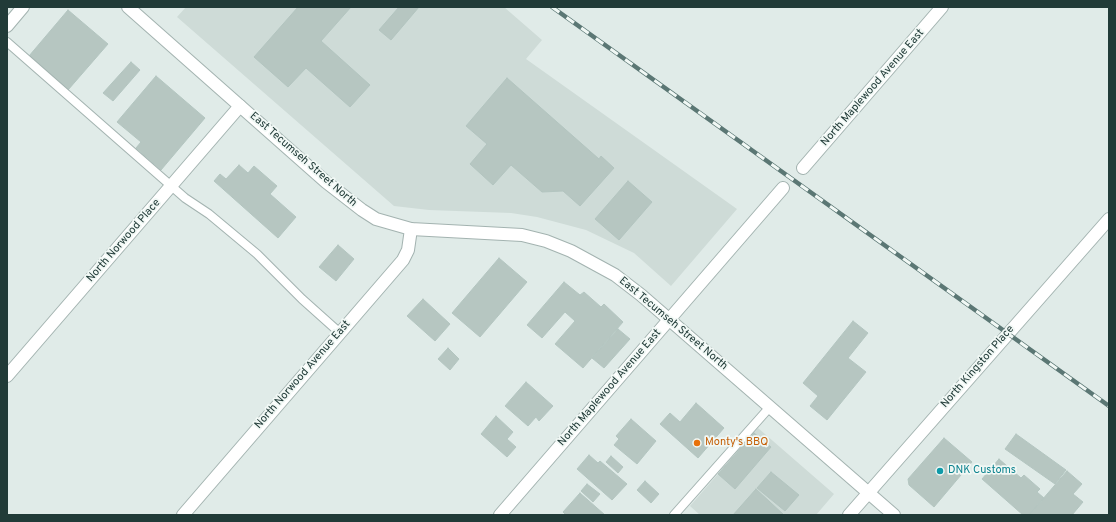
<!DOCTYPE html>
<style>
body{margin:0}
#map{position:relative;width:1116px;height:522px;overflow:hidden;background:#e0ebe8;font-family:Overpass,sans-serif}
canvas{display:block}
.frame{position:absolute;inset:0;border:8px solid #213b38;pointer-events:none}
</style>
<div id="map">
<canvas width="1116" height="522"></canvas>
<div class="frame"></div>
</div>
<script>
const context = document.querySelector('canvas').getContext('2d');
context.lineJoin = 'round';
function paint(path, color) {
  context.fillStyle = color;
  context.fill(path, 'evenodd');
}
function shape(rows) {
  const path = new Path2D();
  for (const r of rows) {
    path.moveTo(r[0], r[1]);
    for (let i = 2; i < r.length; i += 2) path.lineTo(r[i], r[i + 1]);
  }
  return path;
}
function strokePath(path, color, width, dash) {
  context.strokeStyle = color;
  context.lineWidth = width;
  context.lineCap = dash ? 'butt' : 'round';
  context.setLineDash(dash || []);
  context.stroke(path);
}
function drawText(font, color, halo, rows, align = 'center') {
  context.font = font + ' Overpass,sans-serif';
  context.lineWidth = 3.5;
  context.setLineDash([]);
  context.textBaseline = 'middle';
  context.strokeStyle = halo;
  context.fillStyle = color;
  for (const [text, x, y, turn = 0] of rows) {
    context.save();
    context.translate(x, y);
    context.rotate((+turn || 0) * Math.PI / 180);
    context.textAlign = isNaN(turn) ? turn : align;
    if (halo) context.strokeText(text, 0, 0);
    context.fillText(text, 0, 0);
    context.restore();
  }
}
paint(shape([
 [186,7,504,7,542,40,526,59,737,209,671,286,634,253,586,230,537,217,511,213,429,210,394,206,177,17],
 [758,428,834,494,816,515,700,515,690,506]
]), '#cedbd7');
const building = shape([
 [298,7,351,7,321,41,370,85,350,107,306,68,288,87,254,57,298,7],
 [399,7,419,7,391,40,379,30,399,7],
 [68,10,108,44,68,90,29,56,68,10],
 [131,62,140,70,113,101,103,93,131,62],
 [156,76,205,118,161,170,136,148,141,142,117,122,156,76],
 [507,78,599,159,601,156,614,168,580,206,563,191,542,192,511,165,493,185,470,164,487,144,466,126,507,78],
 [239,165,248,173,254,166,277,186,270,194,296,217,278,238,214,181,220,174,226,179,239,165],
 [628,181,652,202,619,240,595,219,628,181],
 [338,245,354,259,336,281,319,267,338,245],
 [499,258,527,282,480,337,452,313,499,258],
 [564,282,580,295,584,292,601,307,604,304,623,322,583,368,555,344,575,321,565,312,542,338,527,325,564,282],
 [423,299,450,324,435,341,407,316,423,299],
 [853,321,868,333,848,358,866,372,827,420,810,406,818,396,803,383,853,321],
 [618,329,630,339,604,368,592,358,618,329],
 [448,348,459,359,450,370,438,359,448,348],
 [526,382,553,406,539,421,536,417,528,426,505,406,526,382],
 [696,403,724,428,698,458,660,424,670,413,680,422,696,403],
 [496,416,513,432,507,439,516,447,507,457,481,434,496,416],
 [631,419,656,441,637,464,614,445,619,439,616,436,631,419],
 [754,433,771,447,735,489,718,474,754,433],
 [1016,434,1066,470,1055,484,1005,449,1016,434],
 [944,438,972,462,934,507,909,485,908,479,944,438],
 [589,455,598,463,600,461,627,484,612,500,577,469,589,455],
 [611,456,623,467,618,473,606,462,611,456],
 [999,459,1021,478,1024,475,1040,489,1037,492,1044,498,1029,515,1023,515,982,479,999,459],
 [1067,471,1082,484,1073,494,1083,502,1072,515,1029,515,1067,471],
 [771,472,799,495,785,511,757,488,771,472],
 [645,481,659,494,651,503,637,490,645,481],
 [587,484,600,494,593,502,581,491,587,484],
 [756,489,784,515,733,515,756,489],
 [580,493,605,515,566,515,563,512,580,493]
]);
paint(building, '#b6c6c1');
strokePath(building, '#b3c5c0', 1);
const service = shape([
 [7,42,185,198,209,214,257,254,302,299,340,333],
 [674,515,769,408]
]);
const minor = shape([
 [7,26,23,7],
 [803,168,942,7],
 [7,376,240,106],
 [183,515,403,260,408,250,411,229],
 [500,515,783,188],
 [849,515,1109,219]
]);
const tertiary = shape([
 [128,7,326,182,362,210,376,219,411,229,522,235,546,241,571,251,615,275,641,295,894,515]
]);
strokePath(service, '#a3b3b0', 10);
strokePath(minor, '#a3b3b0', 14);
strokePath(tertiary, '#a3b3b0', 14);
strokePath(service, '#fff', 8);
strokePath(minor, '#fff', 12);
strokePath(tertiary, '#fff', 12);
const rail = shape([
 [552,7,1109,406]
]);
strokePath(rail, '#5b7774', 4.5);
strokePath(rail, '#f1f8f5', 3, [9]);
for (const [x, y, r, color] of [
 [697,443,4,"#e8710a"],
 [940,471,4,"#0f9aa8"]
]) {
  const dot = new Path2D();
  dot.arc(x, y, r, 0, 2 * Math.PI);
  context.fillStyle = color;
  context.fill(dot);
  strokePath(dot, '#f1f8f5', 1.5);
}
drawText('11px', '#213b38', '#f1f8f5', [
 ["North Maplewood Avenue East",873,88,-49],
 ["East Tecumseh Street North",303,160,41],
 ["North Norwood Place",124,241,-49],
 ["East Tecumseh Street North",673,324,40],
 ["North Kingston Place",978,367,-49],
 ["North Norwood Avenue East",303,375,-49],
 ["North Maplewood Avenue East",610,388,-49]
]);
drawText('11px', '#c56008', '#f1f8f5', [
 ["Monty's BBQ",705,443]
], 'left');
drawText('11px', '#0d838f', '#f1f8f5', [
 ["DNK Customs",948,471]
], 'left');
</script>
